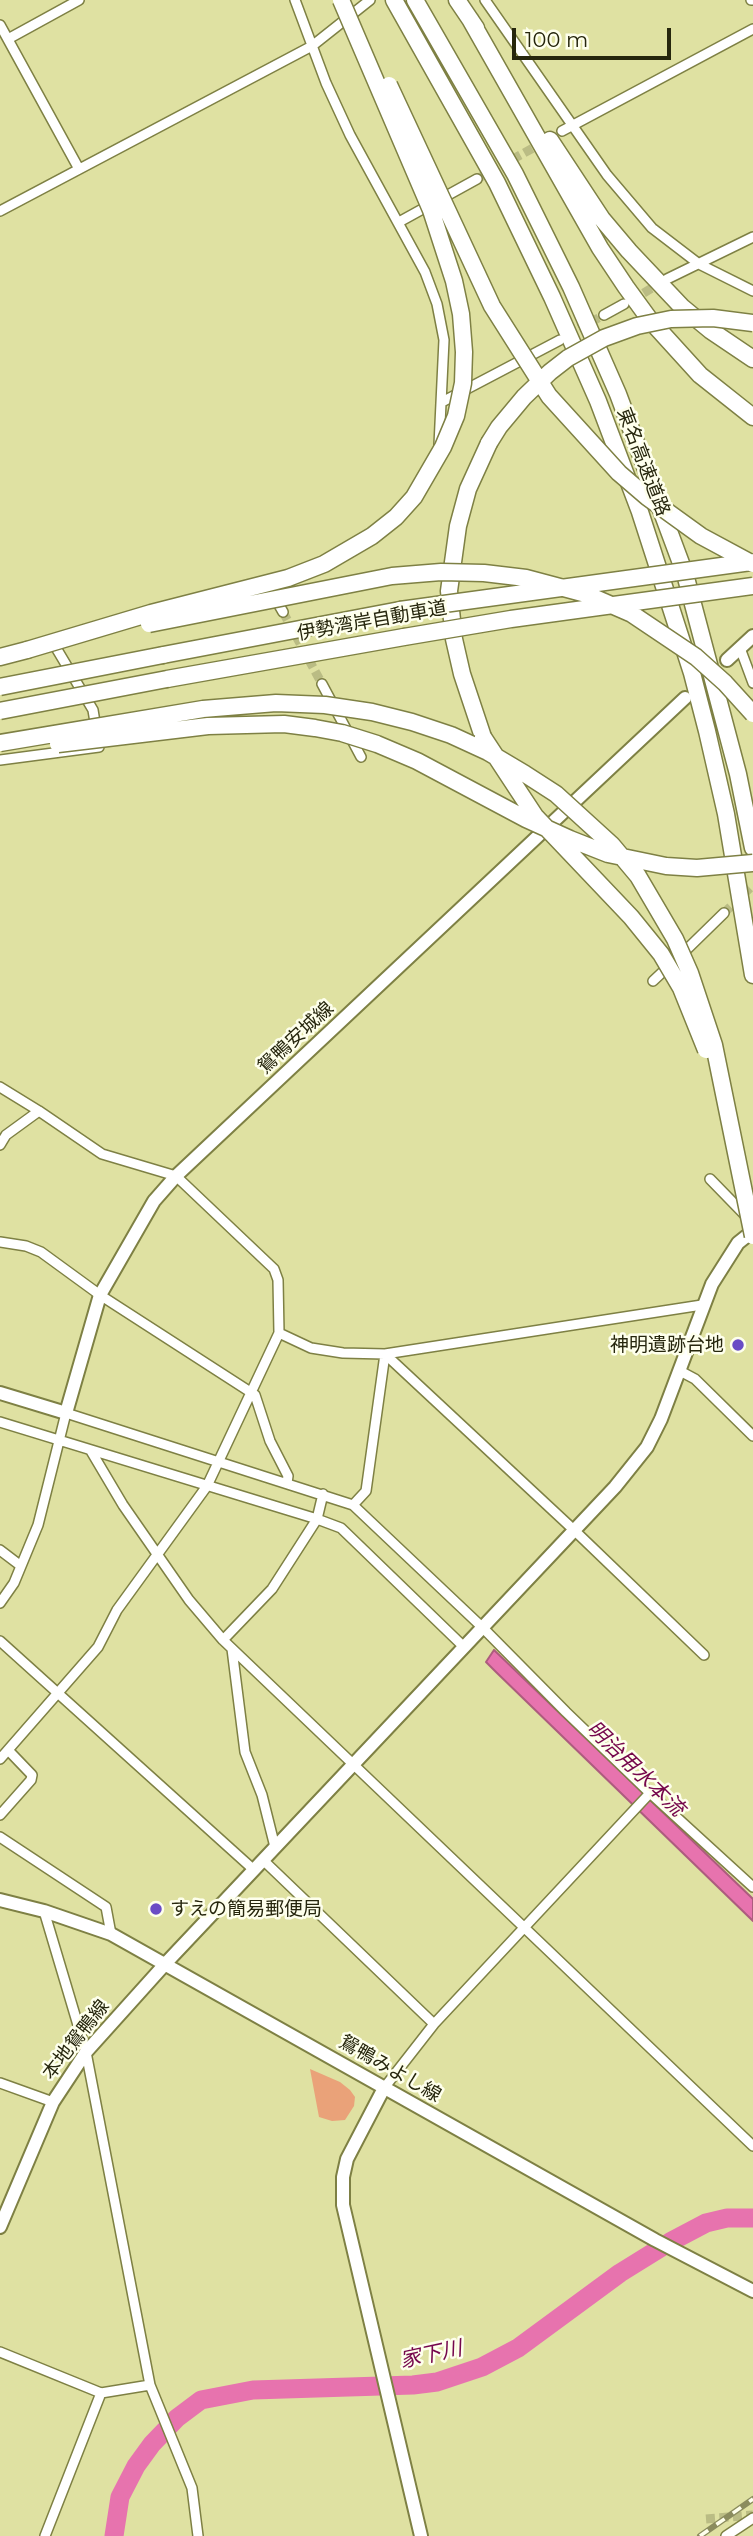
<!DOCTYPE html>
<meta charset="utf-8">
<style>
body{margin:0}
#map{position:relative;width:753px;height:2536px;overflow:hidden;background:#dfe1a2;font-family:Montserrat,sans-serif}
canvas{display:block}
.scale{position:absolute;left:512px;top:28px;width:159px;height:32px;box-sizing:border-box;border:4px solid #26260d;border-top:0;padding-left:9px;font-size:21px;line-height:24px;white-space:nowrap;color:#26260d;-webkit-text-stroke:5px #feffec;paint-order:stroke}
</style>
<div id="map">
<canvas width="753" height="2536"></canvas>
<div class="scale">100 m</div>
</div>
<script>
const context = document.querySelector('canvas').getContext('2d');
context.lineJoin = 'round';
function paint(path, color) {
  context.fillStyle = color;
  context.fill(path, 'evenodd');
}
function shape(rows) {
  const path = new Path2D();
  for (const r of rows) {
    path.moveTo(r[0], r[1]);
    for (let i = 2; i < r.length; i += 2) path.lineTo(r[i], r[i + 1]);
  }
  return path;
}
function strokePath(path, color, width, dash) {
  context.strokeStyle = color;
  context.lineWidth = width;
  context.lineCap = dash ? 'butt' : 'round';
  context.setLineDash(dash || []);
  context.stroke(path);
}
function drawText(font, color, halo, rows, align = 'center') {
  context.font = font + ' Montserrat,"Noto Sans JP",sans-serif';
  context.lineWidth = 5;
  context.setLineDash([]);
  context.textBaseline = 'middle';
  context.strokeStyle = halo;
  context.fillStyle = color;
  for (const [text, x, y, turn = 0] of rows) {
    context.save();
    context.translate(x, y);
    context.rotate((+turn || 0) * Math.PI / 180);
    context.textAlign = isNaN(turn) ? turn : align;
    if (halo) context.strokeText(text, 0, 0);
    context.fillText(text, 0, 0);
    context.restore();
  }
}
paint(shape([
 [310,2069,340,2082,350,2090,355,2097,354,2106,345,2120,332,2121,319,2117]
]), '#eaa279');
const water = shape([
 [494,1650,753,1899,753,1921,496,1672,486,1662,494,1650]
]);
paint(water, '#e773ae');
strokePath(water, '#ad5c7e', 2);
strokePath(shape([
 [114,2536,120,2497,136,2466,152,2444,177,2418,201,2400,253,2390,413,2385,437,2382,482,2367,518,2348,620,2273,670,2242,706,2223,727,2218,753,2218]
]), '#e773ae', 19);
strokePath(shape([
 [477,179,542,143],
 [632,300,662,282],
 [567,335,604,315],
 [283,612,322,684],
 [724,913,753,885],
 [706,2519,753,2515]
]), '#babc84', 9, [9, 4.5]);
const street = shape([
 [295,0,326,83,350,135,425,272,437,304,444,340,439,445],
 [485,0,607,175,652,228,699,264,753,291],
 [751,0,753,0],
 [0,25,79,169],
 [8,39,79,0],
 [562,131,753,29],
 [0,211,312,46,370,0],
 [399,222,477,179],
 [667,279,753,237],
 [604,315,624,304],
 [442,402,560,340],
 [275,598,283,612],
 [740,648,753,683],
 [322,684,361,757],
 [0,760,99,747,93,710,52,641],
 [680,956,724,913],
 [653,981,670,965],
 [0,1087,39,1111,102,1154,176,1176,274,1269,278,1280,279,1333,207,1486,117,1610,98,1647,0,1759],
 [0,1145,6,1135,39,1111],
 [710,1179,747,1217],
 [0,1242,26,1246,41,1252,100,1295,255,1395,270,1441,288,1476,287,1483],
 [279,1333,311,1348,343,1353,385,1354,702,1305],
 [385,1354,575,1531,704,1655],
 [680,1371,695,1379,753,1436],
 [0,1422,317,1519,341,1528,464,1647],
 [91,1451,123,1505,189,1600,223,1640,753,2146],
 [353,1505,366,1491,385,1354],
 [0,1550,21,1566],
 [0,1603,14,1583,38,1525,66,1413,353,1505,483,1628,566,1712,650,1793,753,1887],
 [223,1640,272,1589,317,1519,323,1494],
 [0,1641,254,1870],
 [232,1649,245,1752,262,1795,275,1847],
 [0,1815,31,1780,32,1775,8,1750],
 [0,1837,106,1907,111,1934],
 [263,1860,434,2024],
 [44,1911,86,2052,150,2385,192,2488,198,2536],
 [0,2083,53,2102],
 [384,2088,434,2024,650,1793],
 [0,2352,101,2393,150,2385],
 [45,2536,101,2393],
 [726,2536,753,2518]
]);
const secondary = shape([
 [727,660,753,636],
 [0,1393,66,1413,100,1295,154,1201,176,1176,685,698],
 [0,1900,44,1911,111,1934,655,2240,753,2291],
 [384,2088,347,2159,343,2177,343,2205,421,2536],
 [0,2227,53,2102,86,2052,166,1963,615,1487,647,1447,661,1419,712,1284,738,1243,753,1231]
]);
const highway = shape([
 [394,0,497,183,552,297,598,401,640,512,692,673,707,731,726,814,753,975],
 [415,0,515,174,571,287,618,394,685,574,738,774,753,848],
 [457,0,476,28],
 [470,19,600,248,626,287,650,320,700,375,753,417],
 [550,140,602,219,629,251,682,307,710,330,753,359],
 [163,655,400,610],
 [0,657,27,650],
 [167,679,404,637],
 [483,737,462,674,454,639,449,591,458,526,468,489,489,443]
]);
strokePath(street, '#7e8044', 12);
strokePath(secondary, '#7e8044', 16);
strokePath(highway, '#7e8044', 19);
strokePath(street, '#fff', 9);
strokePath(secondary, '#fff', 12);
strokePath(highway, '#fff', 16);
const rail = shape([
 [700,2536,753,2499]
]);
strokePath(rail, '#8b8c5e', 6);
strokePath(rail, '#feffec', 3.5, [10]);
const highwayBridge = shape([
 [389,85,492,306,549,396,619,473,647,497,701,536,753,564],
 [489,443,499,427,524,397,550,372,568,358,604,338,637,326,671,319,713,318,753,323],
 [400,610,751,562],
 [149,624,392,576,441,572,484,573,526,578,586,594,632,614,696,657,725,683,753,714],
 [404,637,511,619,753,586],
 [27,650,151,613,288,578,324,564,372,536,396,517,414,497,443,447,456,416,463,383,464,352,461,314,454,281,431,210,341,0],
 [0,687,163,655],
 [0,711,167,679],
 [483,737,535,816,631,917,661,954,681,988,706,1050],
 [0,743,203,709,276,703,325,705,372,712,412,722,451,735,488,752,525,774,556,794,612,845,638,876,675,939,690,973,714,1045,753,1236],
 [58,744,208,726,284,724,315,728,342,733,377,744,417,761,526,819,570,839,608,854,666,866,697,868,753,863]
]);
strokePath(highwayBridge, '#7e8044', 19, []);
strokePath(highwayBridge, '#fff', 16);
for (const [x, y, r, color] of [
 [738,1345,7,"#6a4cc5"],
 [156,1909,7,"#6a4cc5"]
]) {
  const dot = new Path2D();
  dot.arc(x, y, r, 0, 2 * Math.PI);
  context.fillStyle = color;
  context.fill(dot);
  strokePath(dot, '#feffec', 2.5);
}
drawText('19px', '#26260d', '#feffec', [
 ["東名高速道路",643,462,69],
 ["伊勢湾岸自動車道",372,621,-10],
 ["鴛鴨安城線",296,1038,-43],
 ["本地鴛鴨線",76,2040,-52],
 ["鴛鴨みよし線",390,2069,30]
]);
drawText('19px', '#26260d', '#feffec', [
 ["神明遺跡台地",724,1345],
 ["すえの簡易郵便局",170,1909,"left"]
], 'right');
drawText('italic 21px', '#75074c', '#feffec', [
 ["明治用水本流",635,1769,44],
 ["家下川",431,2355,-12]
]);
</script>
